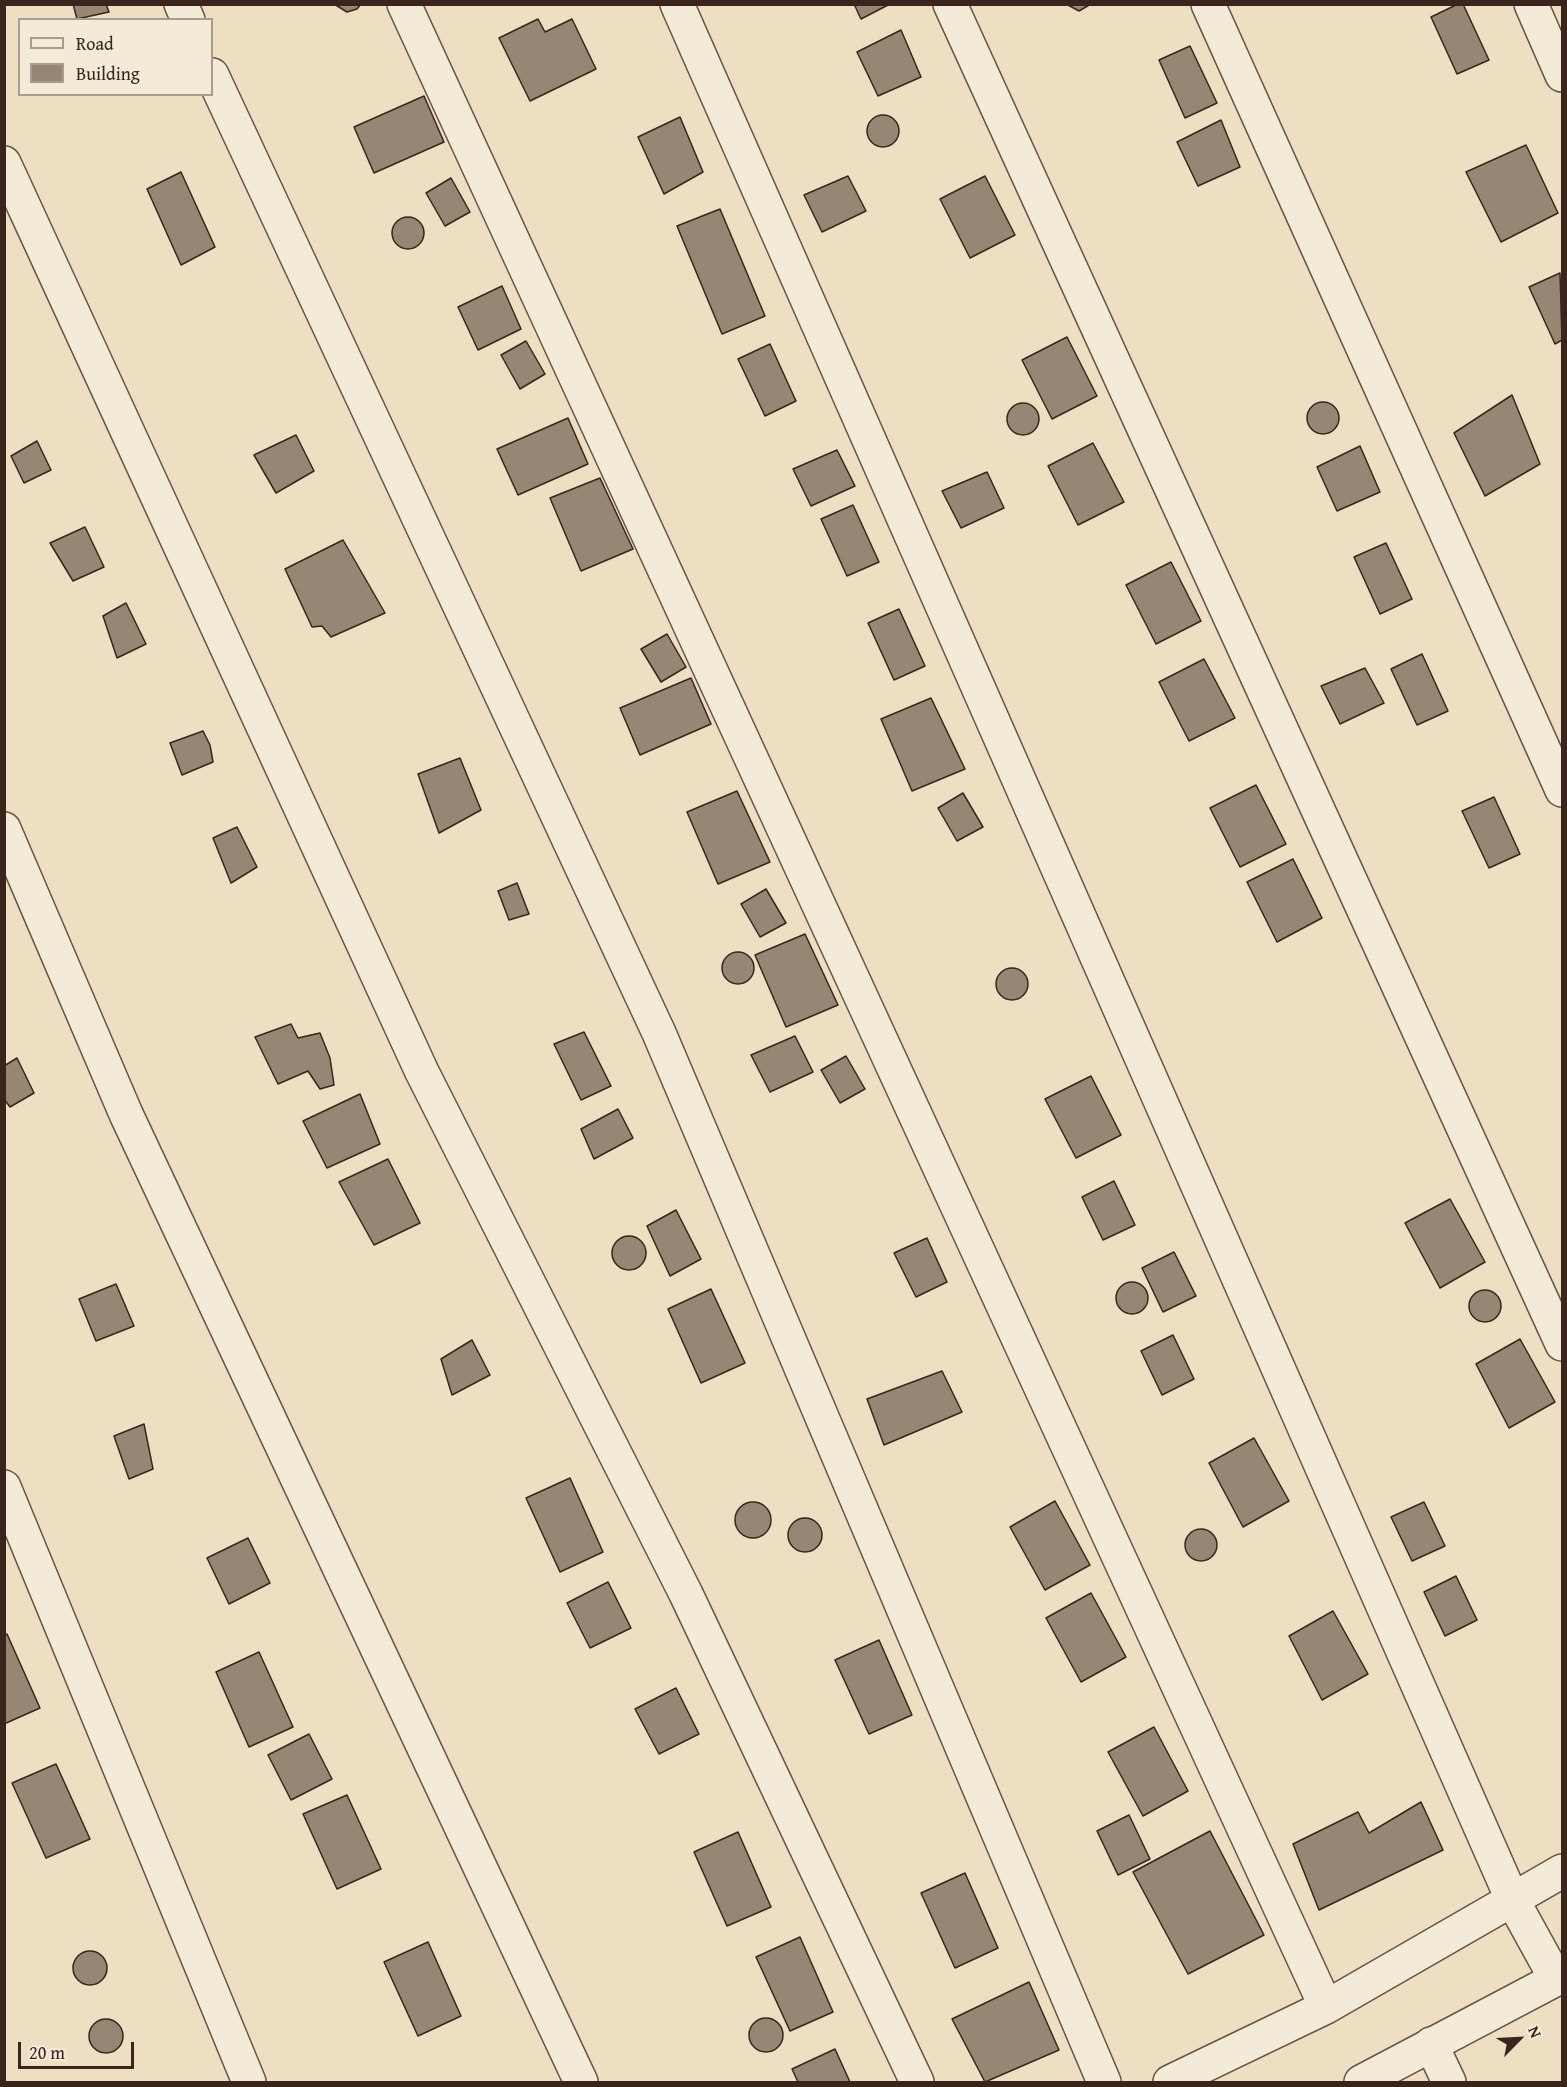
<!DOCTYPE html>
<style>
body{margin:0}
#map{position:relative;width:1567px;height:2087px;overflow:hidden;background:#eedfc3;font-family:"Gentium Book Plus",serif}
canvas{display:block}
.frame{position:absolute;inset:0;border:6px solid #39251c;pointer-events:none}
.legend{position:absolute;left:18px;top:18px;width:195px;height:78px;box-sizing:border-box;background:#f4ead8;border:2px solid #a99b8d;margin:0;padding:8px 10px;list-style:none;font-size:18px;color:#39251c}
.legend li{display:flex;align-items:center;gap:12px;height:30px}
.legend b{width:30px;border:2px solid #a99b8d}
.north{position:absolute;left:1489px;top:2009px;width:60px;height:60px;-webkit-text-stroke:4px #f4ead8;paint-order:stroke;rotate:66deg;font-size:16px;font-weight:700;line-height:24px;text-align:center;color:#39251c}
.north::after{content:'';display:block;margin:auto;width:21px;height:27px;background:#39251c;clip-path:polygon(50% 0,100% 100%,50% 72%,0 100%)}
.scale{position:absolute;left:18px;top:2042px;width:116px;height:27px;box-sizing:border-box;border:3px solid #39251c;border-top:0;padding-left:8px;font-size:18px;line-height:21px;white-space:nowrap;color:#39251c;-webkit-text-stroke:4px #f4ead8;paint-order:stroke}
</style>
<div id="map">
<canvas width="1567" height="2087"></canvas>
<div class="frame"></div>
<ul class="legend">
<li><b style="height:8px;background:#f4ead8"></b>Road</li>
<li><b style="height:16px;background:#978673"></b>Building</li>
</ul>
<div class="north">N</div>
<div class="scale">20 m</div>
</div>
<script>
const context = document.querySelector('canvas').getContext('2d');
context.lineJoin = 'round';
function paint(path, color) {
  context.fillStyle = color;
  context.fill(path, 'evenodd');
}
function shape(rows) {
  const path = new Path2D();
  for (const r of rows) {
    if (r.length === 3) {
      path.moveTo(r[0] + r[2], r[1]);
      path.arc(r[0], r[1], r[2], 0, 2 * Math.PI);
      continue;
    }
    path.moveTo(r[0], r[1]);
    for (let i = 2; i < r.length; i += 2) path.lineTo(r[i], r[i + 1]);
  }
  return path;
}
function strokePath(path, color, width, dash) {
  context.strokeStyle = color;
  context.lineWidth = width;
  context.lineCap = dash ? 'butt' : 'round';
  context.setLineDash(dash || []);
  context.stroke(path);
}
const building = shape([
 [73,4,106,4,109,12,77,19,73,4],
 [334,4,361,4,357,9,347,12,334,4],
 [854,4,890,4,861,19,854,4],
 [1066,4,1091,4,1079,11,1066,4],
 [1458,4,1463,4,1489,60,1457,74,1431,17,1458,4],
 [538,19,545,32,572,19,596,69,530,101,499,38,538,19],
 [901,30,921,77,878,96,857,52,901,30],
 [1190,46,1217,103,1185,118,1159,60,1190,46],
 [424,96,444,142,374,173,354,127,424,96],
 [883,131,16],
 [680,117,703,172,664,194,638,137,680,117],
 [1221,120,1240,167,1198,186,1177,142,1221,120],
 [1526,145,1558,213,1501,242,1466,172,1526,145],
 [181,172,215,247,181,265,147,189,181,172],
 [848,176,866,211,822,232,804,195,848,176],
 [985,176,1015,235,970,258,940,199,985,176],
 [451,178,470,212,445,226,426,193,451,178],
 [720,209,765,316,722,334,677,226,720,209],
 [408,233,16],
 [1560,273,1562,340,1555,344,1529,287,1560,273],
 [502,286,521,329,478,350,458,307,502,286],
 [1067,337,1097,396,1052,419,1022,360,1067,337],
 [526,341,545,374,520,389,501,355,526,341],
 [770,344,796,401,765,416,738,359,770,344],
 [1512,395,1540,464,1485,496,1454,433,1512,395],
 [1323,418,16],
 [1023,419,16],
 [568,418,588,464,518,495,497,449,568,418],
 [296,435,314,471,276,493,254,455,296,435],
 [37,441,51,470,24,483,11,456,37,441],
 [1093,443,1124,502,1078,525,1048,466,1093,443],
 [1360,446,1380,492,1337,511,1317,467,1360,446],
 [837,450,855,486,811,506,793,469,837,450],
 [987,472,1004,508,961,528,942,491,987,472],
 [600,478,633,549,581,571,550,498,600,478],
 [853,505,879,562,847,576,821,519,853,505],
 [85,527,104,567,73,581,50,543,85,527],
 [343,540,385,613,331,637,322,626,312,627,285,569,343,540],
 [1386,543,1412,599,1380,614,1354,557,1386,543],
 [1171,562,1201,621,1156,644,1126,585,1171,562],
 [126,603,146,644,117,658,103,616,126,603],
 [899,609,925,666,894,680,868,623,899,609],
 [667,634,686,667,661,682,641,649,667,634],
 [1422,654,1448,711,1417,725,1391,669,1422,654],
 [1204,659,1235,718,1189,741,1159,682,1204,659],
 [1365,668,1384,703,1340,724,1321,686,1365,668],
 [691,678,711,724,640,755,620,708,691,678],
 [931,698,965,769,912,791,881,719,931,698],
 [203,731,210,745,213,762,182,775,170,743,203,731],
 [460,758,481,810,439,833,418,774,460,758],
 [1256,785,1286,844,1240,867,1210,808,1256,785],
 [737,791,770,862,718,884,687,812,737,791],
 [963,793,983,827,957,841,938,808,963,793],
 [1494,797,1520,854,1489,868,1462,811,1494,797],
 [237,827,257,867,231,883,213,838,237,827],
 [1293,859,1322,918,1277,942,1247,882,1293,859],
 [517,883,529,914,509,920,498,891,517,883],
 [766,889,786,923,760,937,741,904,766,889],
 [805,934,838,1005,786,1027,755,955,805,934],
 [738,968,16],
 [1012,984,16],
 [291,1024,298,1038,320,1033,330,1058,334,1085,320,1089,308,1071,278,1084,255,1037,291,1024],
 [584,1032,611,1086,581,1100,554,1044,584,1032],
 [795,1036,813,1072,770,1092,751,1055,795,1036],
 [846,1056,865,1089,840,1103,821,1070,846,1056],
 [17,1058,34,1093,10,1107,4,1099,4,1066,17,1058],
 [1091,1076,1121,1135,1076,1158,1045,1099,1091,1076],
 [360,1094,380,1144,327,1168,303,1121,360,1094],
 [618,1109,633,1138,594,1159,581,1129,618,1109],
 [388,1159,420,1223,374,1245,339,1182,388,1159],
 [1114,1181,1135,1225,1103,1240,1082,1197,1114,1181],
 [1450,1199,1485,1262,1440,1288,1405,1223,1450,1199],
 [676,1210,701,1259,670,1276,647,1226,676,1210],
 [629,1253,17],
 [927,1238,947,1282,916,1297,894,1253,927,1238],
 [1174,1252,1196,1296,1163,1312,1142,1268,1174,1252],
 [1132,1298,16],
 [116,1284,134,1326,96,1341,79,1299,116,1284],
 [711,1289,745,1363,701,1383,668,1309,711,1289],
 [1485,1306,16],
 [1173,1335,1194,1379,1162,1395,1141,1351,1173,1335],
 [1520,1339,1555,1402,1509,1428,1476,1364,1520,1339],
 [472,1340,490,1375,452,1395,441,1359,472,1340],
 [942,1371,962,1412,884,1445,867,1399,942,1371],
 [144,1424,153,1469,129,1479,114,1436,144,1424],
 [1254,1438,1289,1501,1243,1527,1209,1463,1254,1438],
 [570,1478,603,1552,560,1572,526,1498,570,1478],
 [1055,1501,1090,1565,1045,1590,1010,1527,1055,1501],
 [1424,1502,1445,1546,1412,1561,1391,1517,1424,1502],
 [753,1520,18],
 [805,1535,17],
 [1201,1545,16],
 [248,1538,270,1583,229,1604,207,1558,248,1538],
 [1456,1576,1477,1620,1445,1636,1424,1592,1456,1576],
 [608,1582,631,1628,590,1648,567,1603,608,1582],
 [1091,1593,1126,1657,1081,1682,1046,1618,1091,1593],
 [1333,1611,1368,1674,1322,1700,1289,1636,1333,1611],
 [7,1634,40,1708,4,1724,4,1635,7,1634],
 [879,1640,912,1715,869,1734,835,1660,879,1640],
 [259,1652,293,1727,249,1747,216,1672,259,1652],
 [676,1688,699,1734,659,1754,635,1709,676,1688],
 [1154,1727,1188,1791,1143,1816,1108,1752,1154,1727],
 [309,1734,332,1779,291,1800,268,1755,309,1734],
 [56,1764,90,1839,46,1858,12,1783,56,1764],
 [347,1795,381,1869,337,1889,303,1814,347,1795],
 [1421,1802,1443,1850,1319,1910,1293,1844,1358,1812,1369,1833,1421,1802],
 [1129,1815,1150,1859,1118,1875,1097,1831,1129,1815],
 [1210,1831,1264,1935,1188,1974,1133,1872,1210,1831],
 [738,1832,771,1907,727,1926,694,1852,738,1832],
 [965,1873,998,1948,955,1968,921,1893,965,1873],
 [800,1937,833,2012,790,2031,756,1957,800,1937],
 [428,1942,461,2016,418,2036,384,1962,428,1942],
 [90,1968,17],
 [1029,1982,1059,2050,985,2082,952,2019,1029,1982],
 [766,2035,17],
 [106,2036,17],
 [835,2049,850,2082,798,2082,792,2069,835,2049]
]);
paint(building, '#978673');
strokePath(building, '#39251c', 1.5);
const minor = shape([
 [181,4,188,20],
 [404,4,1326,2007],
 [677,4,1513,1901,1556,1979],
 [950,4,1562,1344],
 [1208,4,1562,790],
 [1531,4,1562,75],
 [212,75,659,1033,1104,2082],
 [4,163,422,1072,686,1594,917,2082],
 [4,829,126,1114,581,2082],
 [4,1487,249,2082],
 [1431,2044,1449,2082],
 [1170,2082,1326,2007,1562,1871]
]);
const tertiary = shape([
 [1361,2082,1562,1976]
]);
strokePath(minor, '#665446', 36);
strokePath(tertiary, '#665446', 36);
strokePath(minor, '#f4ead8', 33);
strokePath(tertiary, '#f4ead8', 33);
</script>
